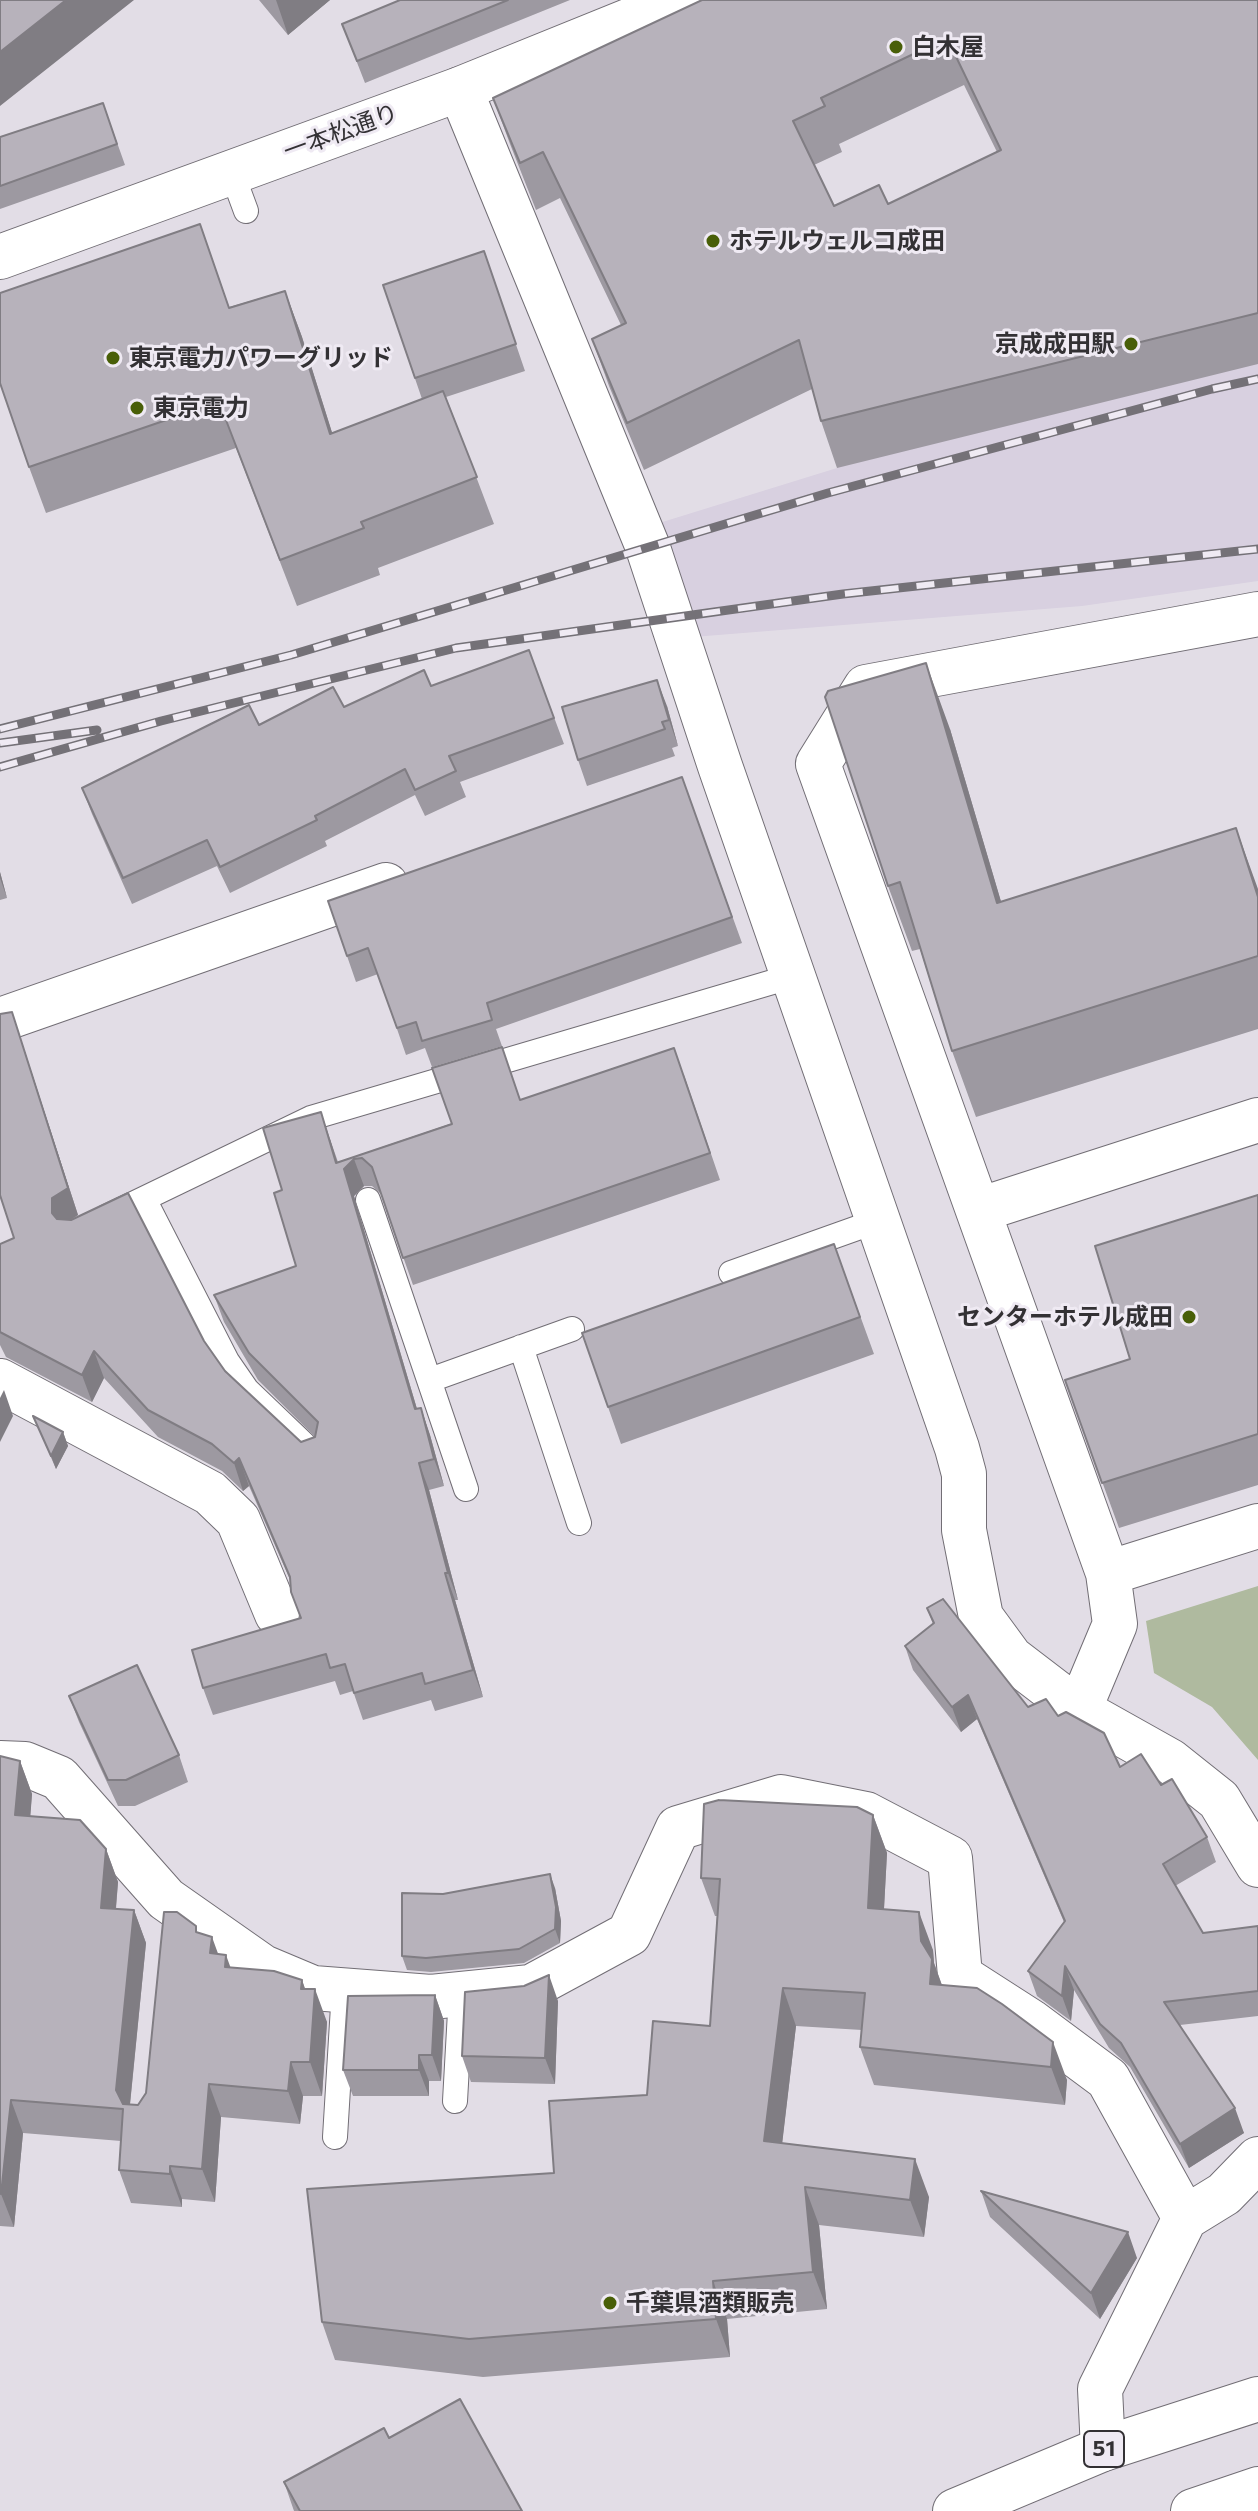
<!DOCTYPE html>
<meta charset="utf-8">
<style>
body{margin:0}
canvas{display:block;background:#e2dde6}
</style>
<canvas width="1258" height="2511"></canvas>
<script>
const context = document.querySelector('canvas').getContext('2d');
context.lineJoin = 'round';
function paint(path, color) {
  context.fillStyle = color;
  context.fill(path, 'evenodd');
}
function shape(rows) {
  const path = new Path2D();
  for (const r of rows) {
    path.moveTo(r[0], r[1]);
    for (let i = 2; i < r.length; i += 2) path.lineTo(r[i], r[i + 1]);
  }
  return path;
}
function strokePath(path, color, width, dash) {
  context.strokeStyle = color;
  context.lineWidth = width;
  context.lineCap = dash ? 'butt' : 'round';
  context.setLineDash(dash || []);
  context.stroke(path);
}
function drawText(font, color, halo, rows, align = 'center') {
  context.font = font + ' Commissioner,"Noto Sans JP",sans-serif';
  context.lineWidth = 6;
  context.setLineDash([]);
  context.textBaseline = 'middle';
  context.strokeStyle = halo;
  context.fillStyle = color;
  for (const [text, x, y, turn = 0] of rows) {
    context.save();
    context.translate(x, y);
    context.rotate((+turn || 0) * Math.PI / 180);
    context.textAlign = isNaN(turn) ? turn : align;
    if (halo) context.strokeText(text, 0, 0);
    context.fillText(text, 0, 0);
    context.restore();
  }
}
paint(shape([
 [1258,220,1258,581,1082,606,693,637,656,524,837,468]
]), '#d8d0e0');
paint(shape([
 [1258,1586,1258,1760,1212,1707,1154,1673,1146,1621]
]), '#afba9f');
const lane = shape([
 [232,173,246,211],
 [144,1199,227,1361,247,1390,314,1454],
 [368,1200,466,1489],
 [106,1217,311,1118,793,976],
 [731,1273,877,1221],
 [521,1347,579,1523],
 [430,1380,572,1329],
 [455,2101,461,1994],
 [335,2137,344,1990]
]);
const street = shape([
 [460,89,647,545,720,766,957,1448,964,1474,964,1530,981,1617,1011,1658,1079,1710,1170,1761,1219,1800,1258,1865],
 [1258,614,866,687,818,764,1108,1573,1258,1526],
 [0,1020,386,885],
 [979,1210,1258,1120],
 [0,1381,210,1493,238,1520,277,1614],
 [1079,1710,1115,1624,1108,1573],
 [0,1763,25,1764,59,1778,166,1899,263,1967,313,1988,431,1997,531,1987,629,1934,678,1828,781,1797,866,1814,950,1858,960,1976,1030,2021,1108,2079,1185,2218],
 [1103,2449,1100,2389,1185,2218,1224,2194,1258,2159]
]);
const secondary = shape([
 [0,257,460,89,680,0]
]);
const highway = shape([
 [955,2511,1103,2449,1258,2399],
 [1193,2511,1258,2489]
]);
strokePath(lane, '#726e75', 26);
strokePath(street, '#726e75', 46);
strokePath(secondary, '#726e75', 46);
strokePath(highway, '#726e75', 46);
strokePath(lane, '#fff', 24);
strokePath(street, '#fff', 44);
strokePath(secondary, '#fff', 44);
strokePath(highway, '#fff', 44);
const rail = shape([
 [0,729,291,655,828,493,1212,389,1258,379],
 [0,743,97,730],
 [0,767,161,721,456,648,843,594,1258,549]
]);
strokePath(rail, '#747177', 9);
strokePath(rail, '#efeaf3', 6, [18]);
paint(shape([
 [259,0,330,0,288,35],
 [400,0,570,0,365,83,342,24],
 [702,0,1258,0,1258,364,837,468,821,421,812,389,644,470,609,386,592,339,621,325,560,198,536,210,510,144,493,98],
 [964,85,997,152,888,204,834,206,814,165,842,152,839,144],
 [103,103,125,165,0,209,0,137],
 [200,224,229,307,285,291,302,337,332,433,422,399,383,285,484,251,525,371,446,397,494,524,378,568,380,575,297,606,236,448,46,513,29,467],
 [529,650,564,744,460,782,466,797,425,816,415,795,325,841,327,846,230,893,217,866,132,904,92,814,82,788,259,725,344,707,431,686],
 [667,706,678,746,672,748,675,756,587,786,578,760],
 [950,729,1001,902,1258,889,1258,1029,976,1117,952,1051,920,949,912,951,888,886],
 [682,777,742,943,496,1029,502,1046,432,1067,425,1048,406,1055,378,974,356,982,347,956],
 [0,872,7,898,0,900],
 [12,1012,78,1215,71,1220,204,1341,225,1371,301,1442,315,1437,258,1380,224,1322,214,1295,296,1266,282,1190,330,1139,338,1162,520,1100,684,1075,720,1180,413,1285,381,1194,372,1186,364,1186,354,1196,417,1409,421,1408,430,1435,444,1486,429,1490,458,1600,455,1600,483,1697,435,1711,431,1700,363,1720,353,1691,340,1695,335,1681,213,1715,203,1688,300,1618,291,1582,249,1486,243,1491,222,1471,158,1437,104,1378,92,1402,6,1357,0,1345,0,1244,14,1238],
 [1258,1195,1258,1485,1119,1528,1065,1380,1130,1359],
 [834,1244,874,1354,621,1444,582,1333],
 [33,1416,63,1432,68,1446,56,1469],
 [927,1608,1028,1707,1058,1716,1120,1767,1161,1785,1207,1837,1216,1862,1175,1886,1203,1933,1258,1926,1258,2016,1180,2025,1244,2133,1189,2168,1130,2067,1109,2048,1074,1990,1071,2021,1037,1996,1028,1971,1064,1922,977,1719,961,1732,913,1670,905,1646,933,1624],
 [69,1696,179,1755,188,1782,135,1806,118,1806,79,1722],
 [0,1756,20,1761,32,1794,30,1816,106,1849,118,1882,116,1909,134,1910,146,1943,130,2105,138,2105,146,2093,199,1933,230,1967,302,1980,305,1989,327,2022,322,2096,303,2096,300,2124,221,2117,215,2202,182,2199,182,2207,131,2203,119,2170,121,2141,23,2133,14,2227,0,2226],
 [873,1815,887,1853,884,1909,933,1950,934,1963,942,1985,977,1988,1067,2080,1065,2105,874,2085,860,2047,862,2030,796,2026,782,2143,929,2197,924,2237,819,2225,827,2309,727,2319,730,2357,483,2377,335,2360,322,2322,554,2173,647,2095,710,2026,717,1916,715,1916,701,1878],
 [555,1888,561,1921,560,1943,524,1963,431,1972,407,1970,402,1956,443,1894],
 [524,1986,558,2001,555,2084,471,2082,462,2056],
 [435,1995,444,2021,441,2081,429,2081,429,2096,353,2096,343,2070],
 [981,2191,1137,2258,1100,2319,990,2217],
 [389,2438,522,2511,294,2511,284,2482]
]), '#9d99a1');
paint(shape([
 [66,0,134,0,0,106,0,52],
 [276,0,330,0,288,35],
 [285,291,302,337,347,480,330,434],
 [926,663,950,729,1021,969,997,903],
 [657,680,667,706,678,746,669,720],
 [1236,828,1258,889,1258,897],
 [0,872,7,898,0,878],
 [12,1012,78,1215,62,1225,52,1213],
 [321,1112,330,1139,346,1190,336,1163],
 [354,1159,364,1186,354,1196,425,1436,415,1409,344,1169],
 [94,1351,104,1378,92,1402,82,1375],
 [4,1390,13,1416,0,1442,0,1398],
 [421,1408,430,1435,444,1486,434,1459],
 [63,1432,68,1446,56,1469,51,1456],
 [239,1458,249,1486,243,1491,234,1463],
 [419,1463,429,1490,458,1600,448,1573],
 [445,1573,455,1600,483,1697,473,1670],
 [968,1695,977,1719,961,1732,952,1707],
 [20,1761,32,1794,28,1848,15,1815],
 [873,1815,887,1853,882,1945,868,1908],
 [106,1849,118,1882,113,1941,101,1908],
 [550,1874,555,1888,561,1921,560,1943,555,1929],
 [134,1910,146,1943,128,2123,116,2090],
 [919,1912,933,1950,934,1963,946,1997,930,1984,921,1941],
 [212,1937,224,1970,210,1953],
 [226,1955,238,1988,225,1967],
 [1065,1966,1074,1990,1071,2021,1062,1996],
 [549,1975,558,2001,555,2084,545,2058],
 [302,1980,313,2012,315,1989,327,2022,322,2096,310,2062,301,1989],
 [783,1988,796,2026,778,2179,764,2141],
 [435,1995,444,2021,441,2081,432,2055],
 [1053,2042,1067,2080,1065,2105,1051,2067],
 [419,2055,429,2081,429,2096,419,2070],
 [291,2062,303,2096,300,2124,288,2091],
 [209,2084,221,2117,215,2202,202,2169],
 [11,2100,23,2133,14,2227,1,2194],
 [1235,2108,1244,2133,1189,2168,1180,2144],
 [915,2159,929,2197,924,2237,910,2200],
 [170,2166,182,2199,182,2207,170,2174],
 [805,2187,819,2225,827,2309,813,2272],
 [1128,2232,1137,2258,1100,2319,1091,2293],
 [713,2281,727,2319,730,2357,716,2319]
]), '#807d83');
const building = shape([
 [0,0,66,0,0,52,0,0],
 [400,0,508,0,357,61,342,24,400,0],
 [702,0,1258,0,1258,313,821,421,799,340,627,423,592,339,626,323,543,152,520,163,493,98,702,0],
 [947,38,1001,150,888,204,879,185,834,206,793,121,825,106,821,98,947,38],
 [103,103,117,144,0,186,0,137,103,103],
 [200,224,229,308,285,291,330,434,443,391,477,477,361,522,364,528,280,560,219,402,29,467,0,383,0,293,200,224],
 [484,251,516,344,415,378,383,285,484,251],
 [529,650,554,718,449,756,456,771,415,790,405,769,315,816,317,820,220,867,207,840,123,878,82,788,249,705,259,725,333,687,344,707,424,670,431,686,529,650],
 [926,663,997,903,1236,828,1258,897,1258,956,952,1051,900,882,888,886,825,697,828,691,926,663],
 [657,680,669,720,662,722,665,729,578,760,562,707,657,680],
 [682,777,732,917,487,1003,492,1020,422,1041,416,1022,397,1028,368,948,347,956,328,901,682,777],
 [12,1012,68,1188,52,1198,52,1213,57,1219,71,1220,128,1193,204,1341,225,1371,301,1442,315,1437,318,1422,249,1353,214,1295,296,1266,274,1193,282,1190,263,1128,321,1112,336,1163,452,1124,432,1068,502,1047,520,1100,674,1048,710,1153,403,1258,372,1167,362,1158,354,1159,344,1169,415,1409,421,1408,434,1459,419,1463,448,1573,445,1573,473,1670,425,1684,422,1673,354,1693,345,1664,330,1668,326,1654,203,1688,192,1650,301,1618,291,1592,290,1577,239,1458,234,1463,212,1444,148,1410,94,1351,82,1375,0,1332,0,1244,14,1238,0,1195,0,1014,12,1012],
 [1258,1195,1258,1434,1102,1483,1065,1380,1130,1359,1095,1246,1258,1195],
 [834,1244,860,1317,608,1407,582,1333,834,1244],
 [33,1416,63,1432,51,1456,33,1416],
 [943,1599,1028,1707,1046,1699,1058,1716,1066,1712,1104,1733,1120,1767,1141,1754,1161,1785,1172,1779,1207,1837,1163,1864,1203,1933,1258,1926,1258,1991,1164,2002,1235,2108,1180,2144,1121,2043,1100,2024,1065,1966,1062,1996,1028,1971,1065,1921,968,1695,952,1707,905,1646,934,1623,927,1608,943,1599],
 [137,1665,179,1755,126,1780,108,1780,69,1696,137,1665],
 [0,1756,20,1761,15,1815,80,1820,106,1849,101,1908,134,1910,116,2090,123,2104,138,2105,146,2093,164,1912,177,1912,196,1926,196,1932,212,1937,210,1953,226,1955,225,1967,274,1971,302,1980,301,1989,315,1989,310,2062,291,2062,288,2091,209,2084,202,2169,170,2166,170,2174,119,2170,123,2109,11,2100,1,2194,0,2193,0,1756],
 [719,1800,857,1807,873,1815,868,1908,919,1912,921,1941,932,1959,930,1984,977,1988,1002,2004,1053,2042,1051,2067,860,2047,865,1993,783,1988,764,2141,915,2159,910,2200,805,2187,813,2272,713,2281,716,2319,469,2339,322,2322,307,2189,554,2173,549,2101,647,2095,653,2021,710,2026,720,1879,701,1878,704,1804,719,1800],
 [550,1874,556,1907,555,1929,519,1949,426,1958,402,1956,402,1893,443,1894,550,1874],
 [549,1975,545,2058,462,2056,465,1992,524,1986,549,1975],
 [435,1995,432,2055,419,2055,419,2070,343,2070,348,1996,435,1995],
 [981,2191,1128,2232,1091,2293,981,2191],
 [460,2399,522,2511,300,2511,284,2482,384,2428,389,2438,460,2399]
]);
paint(building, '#b7b2bb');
strokePath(building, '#807d83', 2);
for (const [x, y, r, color] of [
 [896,47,8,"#495f08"],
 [713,241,8,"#495f08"],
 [1131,344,8,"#495f08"],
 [113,358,8,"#495f08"],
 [137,408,8,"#495f08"],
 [1189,1317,8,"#495f08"],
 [610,2303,8,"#495f08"]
]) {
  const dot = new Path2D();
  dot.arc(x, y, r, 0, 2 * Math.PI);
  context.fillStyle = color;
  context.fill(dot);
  strokePath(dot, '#efeaf3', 3);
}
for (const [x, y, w] of [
 [1104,2449,40]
]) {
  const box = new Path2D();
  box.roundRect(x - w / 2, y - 18, w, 36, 6);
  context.fillStyle = '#efeaf3';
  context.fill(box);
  strokePath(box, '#333134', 2);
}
drawText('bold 22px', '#333134', null, [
 ["51",1104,2449]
]);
drawText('bold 24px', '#333134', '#efeaf3', [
 ["白木屋",912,47],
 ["ホテルウェルコ成田",729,241],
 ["京成成田駅",1115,344,"right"],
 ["東京電力パワーグリッド",129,358],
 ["東京電力",153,408],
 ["センターホテル成田",1173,1317,"right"],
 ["千葉県酒類販売",626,2303]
], 'left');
drawText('24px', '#333134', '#efeaf3', [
 ["一本松通り",341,132,-20]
]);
</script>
